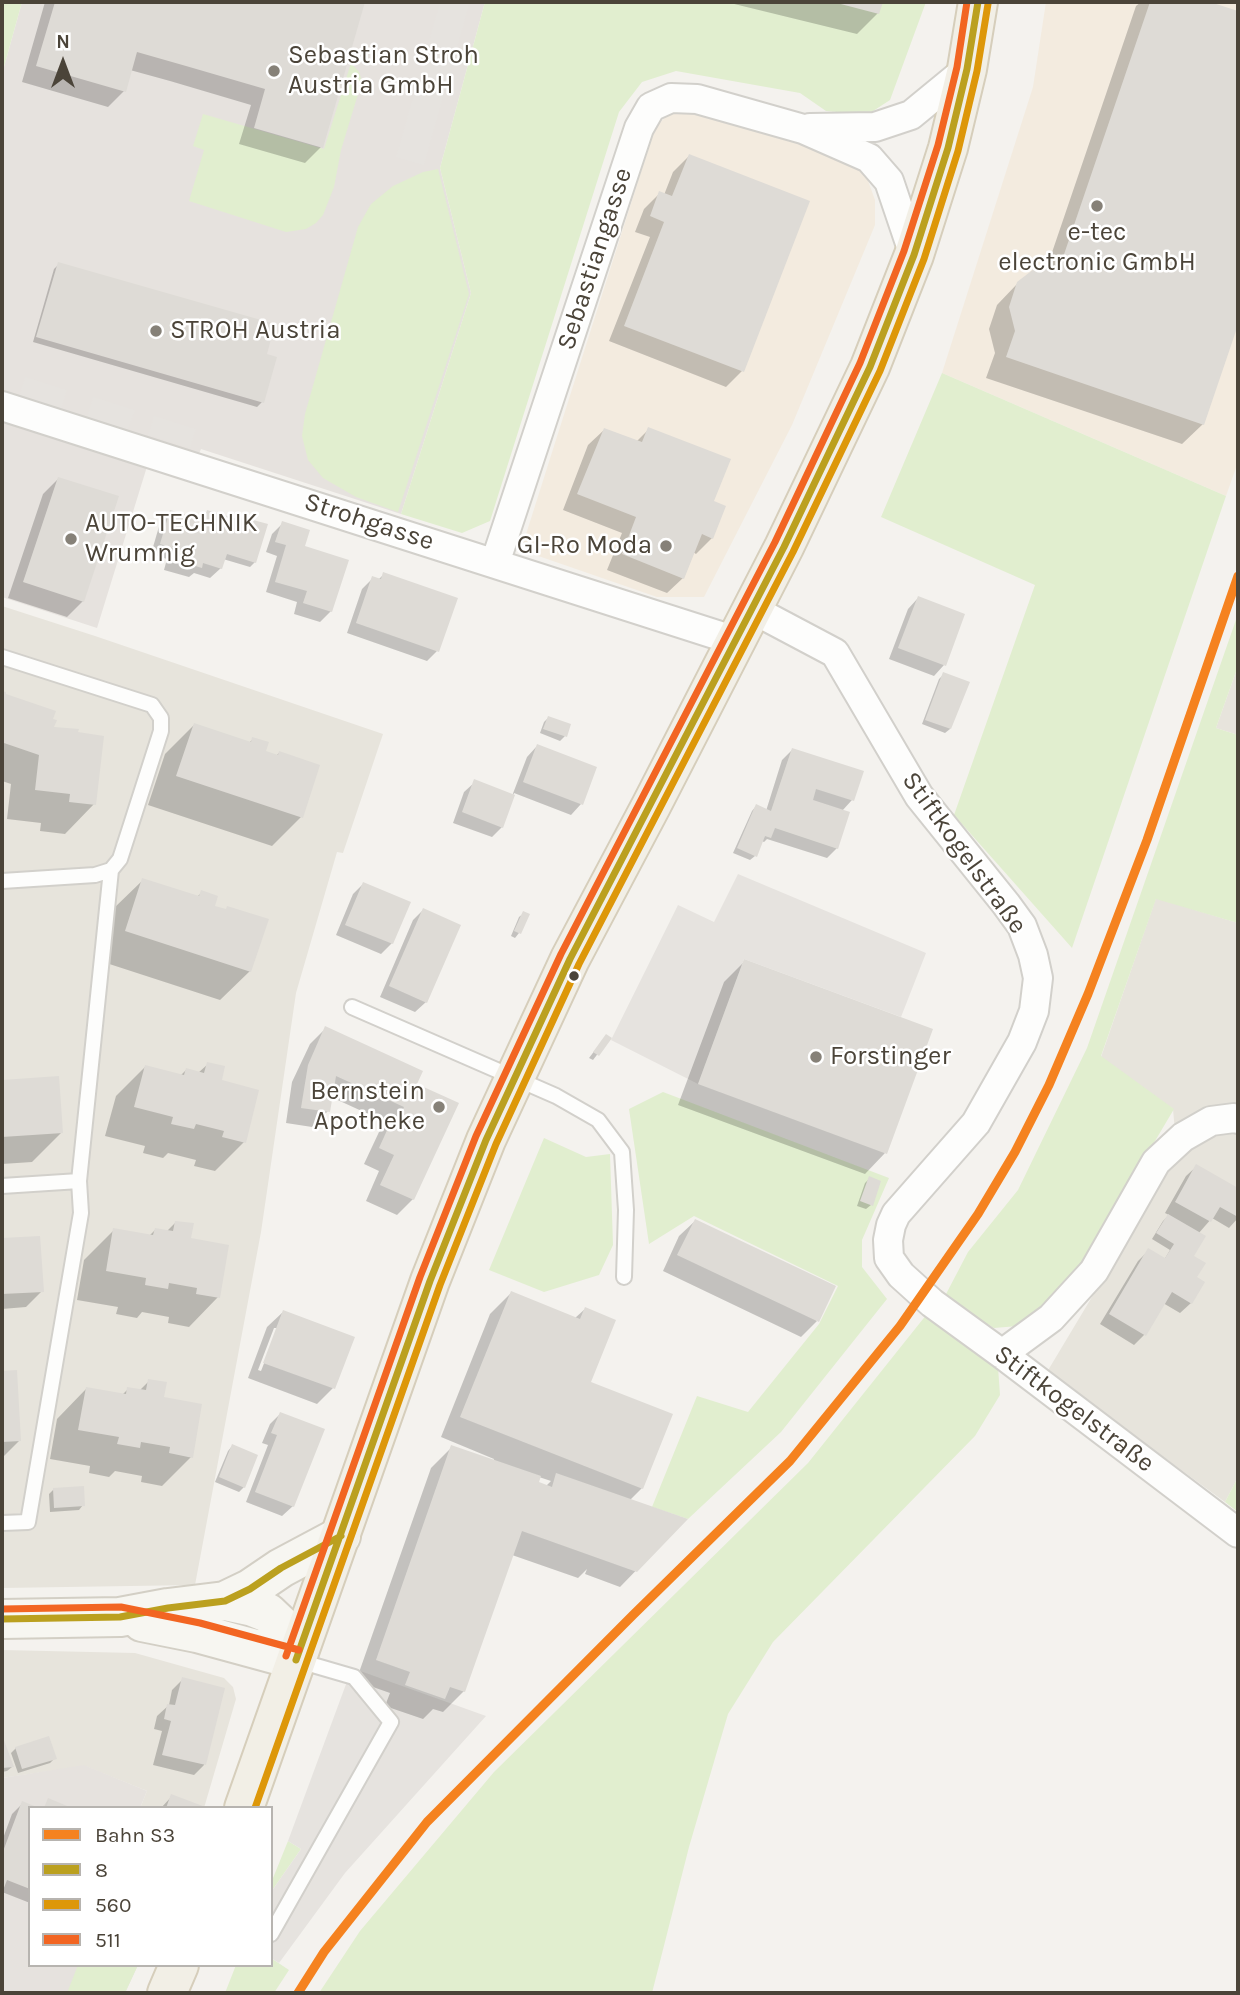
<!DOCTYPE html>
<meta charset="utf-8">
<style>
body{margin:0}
#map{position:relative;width:1240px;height:1995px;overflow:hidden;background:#f4f2ee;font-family:Karla,sans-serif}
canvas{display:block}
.frame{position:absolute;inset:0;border:4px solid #4b4439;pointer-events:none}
.legend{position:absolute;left:28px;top:1806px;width:245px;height:161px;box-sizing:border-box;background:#fff;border:2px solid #b7b4b0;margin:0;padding:9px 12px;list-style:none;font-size:21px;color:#4b4439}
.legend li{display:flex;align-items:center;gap:14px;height:35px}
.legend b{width:35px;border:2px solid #b7b4b0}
.north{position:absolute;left:28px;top:28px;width:70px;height:70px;-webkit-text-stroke:5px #fff;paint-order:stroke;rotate:0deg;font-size:19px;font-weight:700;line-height:28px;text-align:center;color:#4b4439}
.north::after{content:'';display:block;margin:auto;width:24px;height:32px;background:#4b4439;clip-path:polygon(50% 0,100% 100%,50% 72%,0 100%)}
</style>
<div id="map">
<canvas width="1240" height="1995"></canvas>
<div class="frame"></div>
<ul class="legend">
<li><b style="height:9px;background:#f5821f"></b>Bahn S3</li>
<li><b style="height:9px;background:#bba01f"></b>8</li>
<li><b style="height:9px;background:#dd9709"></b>560</li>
<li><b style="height:9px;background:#f26522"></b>511</li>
</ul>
<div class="north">N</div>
</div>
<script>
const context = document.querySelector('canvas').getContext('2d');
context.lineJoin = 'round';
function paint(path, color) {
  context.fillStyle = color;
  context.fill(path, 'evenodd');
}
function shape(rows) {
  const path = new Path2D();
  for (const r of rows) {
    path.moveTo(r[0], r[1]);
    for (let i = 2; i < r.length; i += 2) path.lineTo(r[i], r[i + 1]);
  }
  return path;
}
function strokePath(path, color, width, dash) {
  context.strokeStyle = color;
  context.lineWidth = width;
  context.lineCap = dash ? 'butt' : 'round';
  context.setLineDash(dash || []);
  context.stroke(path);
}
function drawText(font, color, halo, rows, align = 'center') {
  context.font = font + ' Karla,sans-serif';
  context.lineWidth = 5;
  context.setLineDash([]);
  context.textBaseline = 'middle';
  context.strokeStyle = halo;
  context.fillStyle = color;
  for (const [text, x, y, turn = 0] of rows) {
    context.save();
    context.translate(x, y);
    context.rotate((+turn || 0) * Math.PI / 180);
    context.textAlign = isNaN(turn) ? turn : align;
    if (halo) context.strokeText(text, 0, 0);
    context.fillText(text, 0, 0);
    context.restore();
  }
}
paint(shape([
 [2,606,95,636,383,734,343,853,337,852,296,993,261,1232,195,1585,2,1588],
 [1238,666,1238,735,1216,728],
 [1156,898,1238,923,1238,1477,1225,1502,1047,1372,1177,1155,1173,1109,1101,1057],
 [2,1650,135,1653,224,1678,233,1687,236,1699,204,1808,140,1808,147,1791,85,1766,2,1778]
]), '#e7e4dc');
paint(shape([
 [1046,2,1238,2,1238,462,1226,496,942,373,1033,87],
 [693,111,838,152,856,160,867,178,875,200,875,225,792,425,704,597,657,597,521,550,655,128,670,112]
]), '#f3ebdf');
paint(shape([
 [22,2,485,2,440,168,471,293,401,514,201,449,197,458,154,444,97,628,2,597,2,74],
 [84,1765,147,1791,140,1808,30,1808,30,1965,138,1965,125,1993,2,1993,2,1778]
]), '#e6e2de');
paint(shape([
 [2,2,22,2,2,74],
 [485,2,926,2,890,100,867,115,826,111,800,93,676,71,642,82,619,112,490,521,462,533,401,514,471,293,440,168],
 [351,63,359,72,362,81,341,150,334,187,323,215,316,223,306,229,286,232,189,201,204,150,193,146,203,114,324,149],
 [438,169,469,294,398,512,356,497,323,478,308,460,302,436,305,414,358,227,371,204,393,186,423,172],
 [942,373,1226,496,1072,948,954,815,1035,585,881,517],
 [1238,614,1238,666,1216,728,1238,735,1238,923,1156,899,1101,1056,1174,1109,1075,1276,1040,1313,1018,1326,994,1328,968,1313,945,1296,968,1252,1018,1190,1087,1048],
 [663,1092,889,1178,862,1240,862,1267,887,1299,781,1432,688,1519,652,1507,697,1396,748,1412,819,1324,838,1286,694,1216,649,1244,629,1109],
 [544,1138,586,1157,610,1154,613,1245,599,1275,544,1292,489,1270],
 [927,1314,998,1367,1000,1395,975,1436,773,1642,728,1714,689,1847,652,1993,319,1993,360,1931,494,1772,808,1463],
 [1238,1477,1238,1512,1225,1502],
 [288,1841,301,1849,271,1892,271,1883],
 [271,1958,289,1970,274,1993,225,1993,236,1965,271,1965],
 [78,1965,138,1965,125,1993,67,1993]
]), '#e1eecf');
paint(shape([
 [440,2,470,2,424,165,396,157],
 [25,377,67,390,61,410,19,397],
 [93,397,135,410,128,430,87,417],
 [154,416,196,429,190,448,148,435],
 [738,874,926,953,901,1017,744,959,698,1084,611,1040,678,905,714,922],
 [352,1668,486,1716,345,1873,279,1963,271,1958,271,1892,301,1849,288,1841]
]), '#e6e3df');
paint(shape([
 [45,2,363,2,321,147,305,163,239,144,251,105,170,81,130,70,124,91,108,107,22,82],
 [726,2,881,2,878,13,857,34],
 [1141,2,1205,2,1238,13,1238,320,1203,424,1182,444,986,378,995,353,989,329,997,305,1018,283,1046,270,1136,6],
 [689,156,742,371,726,387,609,341,650,237,635,232,644,209,660,193,664,195,673,172],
 [59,264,264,356,262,402,257,407,33,342,54,269],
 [649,429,712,502,712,538,696,554,693,552,683,578,667,593,607,570,622,533,563,510,588,445,604,430,636,442],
 [58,479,83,601,67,617,8,598,43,494],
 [170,512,201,521,207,512,255,562,250,567,223,559,221,568,210,578,194,573,189,577,164,570,167,559,151,554,160,523],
 [283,523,303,547,331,611,320,622,294,614,297,602,266,592,277,556,266,552,272,534],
 [384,574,437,651,427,661,347,633,362,589,373,578,378,580],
 [918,598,944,665,934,676,889,659,908,609],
 [944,674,950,729,945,733,922,724,939,679],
 [2,693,52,728,94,804,65,834,40,831,41,823,7,819,11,784,2,781],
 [548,718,565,736,560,741,540,733,544,722],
 [194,725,249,743,253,739,264,752,276,756,279,753,301,817,272,846,148,805,165,754],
 [537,746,581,804,571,815,514,793,502,827,492,837,453,823,464,792,475,782,512,796,527,757],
 [792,750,852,800,842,811,837,848,827,858,767,839,764,842,762,841,755,856,750,860,733,853,752,811,756,806,766,811,782,760],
 [143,880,197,897,202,892,213,907,250,971,220,1000,97,960,113,909],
 [363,884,392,943,381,954,336,935,353,894],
 [423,910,426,1002,415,1012,380,997,413,920],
 [524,913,527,914,519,933,515,938,511,936,519,917],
 [745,961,885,1153,865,1174,678,1105,724,982],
 [326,1028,414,1085,413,1199,397,1215,366,1201,379,1171,364,1164,379,1132,388,1123,331,1097,328,1111,312,1127,286,1123,292,1082,310,1044],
 [609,1039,593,1060,589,1058,602,1041],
 [208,1064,220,1082,244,1142,215,1171,194,1166,196,1160,168,1153,163,1158,143,1153,145,1146,105,1136,116,1096,145,1067,180,1076,186,1070,198,1073],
 [58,1078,62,1132,32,1162,2,1164,2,1082],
 [1197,1166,1238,1190,1238,1218,1229,1228,1212,1218,1198,1234,1191,1257,1191,1303,1180,1313,1163,1303,1144,1335,1134,1345,1100,1324,1138,1261,1149,1250,1164,1260,1170,1250,1152,1239,1163,1221,1169,1215,1165,1213,1186,1176],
 [870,1178,871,1205,866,1209,857,1206,865,1183],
 [695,1221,817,1321,801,1337,663,1271,679,1236],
 [176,1222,189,1240,218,1297,189,1327,168,1323,169,1317,142,1312,137,1318,116,1314,118,1307,77,1300,84,1260,114,1230,149,1236,155,1230,166,1232],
 [38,1238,42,1291,26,1307,2,1309,2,1240],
 [511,1293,575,1318,585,1309,589,1383,642,1488,629,1501,685,1520,620,1587,585,1574,587,1569,578,1578,512,1555,464,1691,443,1712,433,1709,423,1719,385,1706,390,1693,356,1681,431,1468,452,1447,493,1462,494,1459,441,1437,490,1314],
 [539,1477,551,1481,545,1487,536,1483],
 [283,1312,352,1338,333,1388,317,1404,248,1378,267,1327],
 [274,1328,278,1328,261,1371,258,1370],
 [15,1371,20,1440,2,1458,2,1372],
 [149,1381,162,1399,191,1457,162,1486,141,1482,142,1476,115,1471,109,1477,89,1473,90,1466,50,1459,57,1419,86,1389,122,1395,128,1389,139,1391],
 [280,1414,293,1506,282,1516,246,1502,268,1445,262,1443,270,1424],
 [232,1446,244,1487,239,1492,215,1482,228,1451],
 [54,1489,83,1505,79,1510,50,1512,49,1494],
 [183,1679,223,1690,204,1765,194,1775,153,1765,162,1731,154,1729,157,1716,169,1705,172,1690],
 [2,1739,12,1767,7,1771,2,1772],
 [16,1748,55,1758,50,1763,18,1773,11,1753],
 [172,1796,203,1808,161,1808],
 [23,1803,30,1808,30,1903,2,1892,2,1841,12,1814]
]), '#0003');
paint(shape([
 [55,2,365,2,323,148,254,128,265,89,186,66,137,52,126,92,36,66],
 [833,2,883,2,879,14],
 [1150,2,1210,2,1238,11,1238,325,1204,425,1006,357,1015,331,1009,307,1017,282,1034,269,1059,269],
 [689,154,810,201,744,372,624,326,664,222,650,216,659,191,672,196],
 [58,262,275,324,267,354,277,357,264,403,36,337],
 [648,427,731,459,714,501,726,506,713,539,702,534,684,579,622,554,636,517,577,494,604,428,642,442],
 [58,477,119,496,84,602,23,582],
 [170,510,204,520,207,510,241,520,242,517,268,524,256,563,227,554,222,569,203,563,202,568,173,559,176,549,160,544],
 [282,521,310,530,305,546,349,560,332,612,303,603,307,591,275,582,286,545,275,542],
 [383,572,458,598,439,652,356,623,372,576,381,579],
 [918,596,965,614,946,666,898,648],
 [943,672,970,682,951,729,925,720],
 [2,691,6,692,6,694,56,711,53,719,57,720,54,727,79,729,78,732,104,736,96,805,69,802,70,794,35,790,39,755,4,743,2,749],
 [548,716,571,724,567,737,543,729],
 [194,723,251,742,252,737,269,742,266,751,278,755,279,751,320,765,303,818,176,776],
 [537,744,597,767,583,805,523,782],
 [792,748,864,771,854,801,816,789,813,800,850,812,838,849,775,828,771,838,765,836,757,857,737,848,756,804,771,811],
 [474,779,515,795,503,828,462,812],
 [142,878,199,896,201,890,218,896,215,906,226,909,227,906,269,919,251,972,125,931],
 [363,882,411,902,393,944,345,925],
 [423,908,461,925,427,1003,389,986],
 [523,911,530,914,521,934,514,931],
 [744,959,933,1029,887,1154,698,1084],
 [325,1026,423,1071,417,1084,459,1103,414,1200,380,1185,394,1155,379,1148,394,1115,399,1117,404,1107,336,1076,330,1112,301,1108,308,1065],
 [606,1034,612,1038,599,1056,593,1052],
 [207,1062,225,1066,222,1080,259,1090,246,1143,222,1137,224,1131,196,1124,194,1129,171,1124,173,1117,134,1107,145,1065,184,1075,186,1068,204,1073],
 [59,1076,63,1133,2,1137,2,1080],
 [1196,1164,1238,1188,1238,1217,1220,1207,1211,1222,1175,1202],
 [869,1176,881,1181,873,1206,860,1201],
 [1168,1214,1206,1236,1194,1256,1206,1263,1197,1277,1205,1282,1192,1304,1172,1292,1146,1336,1109,1314,1148,1248,1165,1258,1174,1244,1156,1233],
 [695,1219,836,1286,819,1322,677,1255],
 [175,1221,194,1223,191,1238,229,1245,220,1298,196,1294,197,1288,169,1283,168,1289,145,1285,146,1278,106,1271,113,1228,153,1235,155,1228,173,1231],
 [40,1236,44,1292,2,1294,2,1238],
 [511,1291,580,1319,585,1307,616,1320,591,1382,673,1414,643,1489,460,1417],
 [283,1310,355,1337,335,1389,263,1363],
 [17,1370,21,1441,2,1442,2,1371],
 [148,1379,167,1382,164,1397,202,1404,193,1458,169,1453,170,1447,141,1442,140,1448,117,1444,119,1437,78,1430,86,1387,126,1394,127,1387,146,1390],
 [280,1412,325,1429,294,1507,255,1492,277,1435,271,1433],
 [232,1444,258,1455,245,1488,219,1477],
 [451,1445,541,1476,539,1482,552,1487,556,1473,688,1519,637,1572,522,1531,465,1692,450,1687,445,1699,405,1685,410,1672,376,1660],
 [84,1486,85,1506,54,1508,53,1488],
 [182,1677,225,1688,206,1765,162,1755,171,1721,164,1719,167,1704,175,1705],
 [2,1735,14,1767,2,1768],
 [49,1736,57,1759,22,1769,15,1747],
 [171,1794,208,1808,166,1808],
 [48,1798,72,1808,44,1808],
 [22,1801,39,1808,30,1808,30,1889,7,1880,2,1893,2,1854]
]), '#dedbd6');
const lane = shape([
 [2,657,152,705,161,718,161,731,120,859,111,870,95,875,2,881],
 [352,1007,556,1096,598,1120,622,1152,626,1210,624,1277],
 [2,1186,79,1181],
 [2,1523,28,1522,81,1213,79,1181,111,870],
 [271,1934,391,1722,354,1677,299,1661]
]);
const street = shape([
 [810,128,875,127,911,115,967,69],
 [2,406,736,641],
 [495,563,639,128,651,107,671,98,697,99,803,129,869,158,889,181,914,255],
 [752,609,835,653,919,796,1006,904,1022,926,1033,955,1038,978,1034,1011,1022,1042,976,1123,896,1214,891,1225,888,1240,889,1258,901,1275,932,1303,1002,1354,1238,1533],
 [1002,1354,1051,1318,1094,1271,1156,1162,1183,1137,1211,1121,1234,1118,1238,1119]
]);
const secondary = shape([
 [225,1601,250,1589,281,1568,341,1536],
 [2,1619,120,1617,168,1608,225,1601,253,1607,268,1613,287,1631,296,1660],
 [142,1622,197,1633,296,1660]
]);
const primary = shape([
 [244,1808,430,1281,486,1140,570,959,651,806,784,547,870,367,914,255,948,148,967,69,978,2],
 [167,1993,179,1965]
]);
strokePath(lane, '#d2d0cb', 18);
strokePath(street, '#d2d0cb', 32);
strokePath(secondary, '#d3cfc5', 42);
strokePath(primary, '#d6cebb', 42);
strokePath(lane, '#fdfdfc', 14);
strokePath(street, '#fdfdfc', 28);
strokePath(secondary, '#f7f6f1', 38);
strokePath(primary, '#f2efe6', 38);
strokePath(shape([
 [2,1619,120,1617,168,1608,225,1601,250,1589,281,1568,341,1536],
 [296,1660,430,1281,486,1140,570,959,784,547,870,367,914,255,948,148,967,69,978,2]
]), '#bba01f', 7);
strokePath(shape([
 [255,1808,440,1285,496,1144,579,964,793,552,880,371,924,259,958,151,977,71,988,4]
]), '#dd9709', 7);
strokePath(shape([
 [2,1609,121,1607,200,1623,299,1650],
 [286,1656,420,1277,476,1136,561,954,775,542,860,363,904,251,938,145,957,67,967,2]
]), '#f26522', 7);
strokePath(shape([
 [298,1993,324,1952,427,1822,633,1615,790,1461,900,1326,978,1214,1015,1152,1049,1085,1088,994,1147,840,1238,576]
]), '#f5821f', 9);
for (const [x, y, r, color] of [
 [274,71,7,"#868178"],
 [1097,206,7,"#868178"],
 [156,331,7,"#868178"],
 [71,539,7,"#868178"],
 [666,546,7,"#868178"],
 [574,976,6,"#4b4439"],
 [816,1057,7,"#868178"],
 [439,1107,7,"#868178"]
]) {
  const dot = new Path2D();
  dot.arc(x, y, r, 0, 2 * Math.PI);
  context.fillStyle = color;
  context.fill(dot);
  strokePath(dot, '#fff', 2.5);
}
drawText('26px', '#4b4439', '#fff', [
 ["Sebastian Stroh",288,56],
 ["Austria GmbH",288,86],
 ["e-tec",1097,233,"center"],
 ["electronic GmbH",1097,263,"center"],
 ["STROH Austria",170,331],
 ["AUTO-TECHNIK",85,524],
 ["Wrumnig",85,554],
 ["GI-Ro Moda",652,546,"right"],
 ["Forstinger",830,1057],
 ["Bernstein",425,1092,"right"],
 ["Apotheke",425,1122,"right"]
], 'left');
drawText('26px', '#4b4439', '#fff', [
 ["Sebastiangasse",595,259,-72],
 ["Strohgasse",369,522,18],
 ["Stiftkogelstraße",964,853,54],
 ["Stiftkogelstraße",1074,1409,37]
]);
</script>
